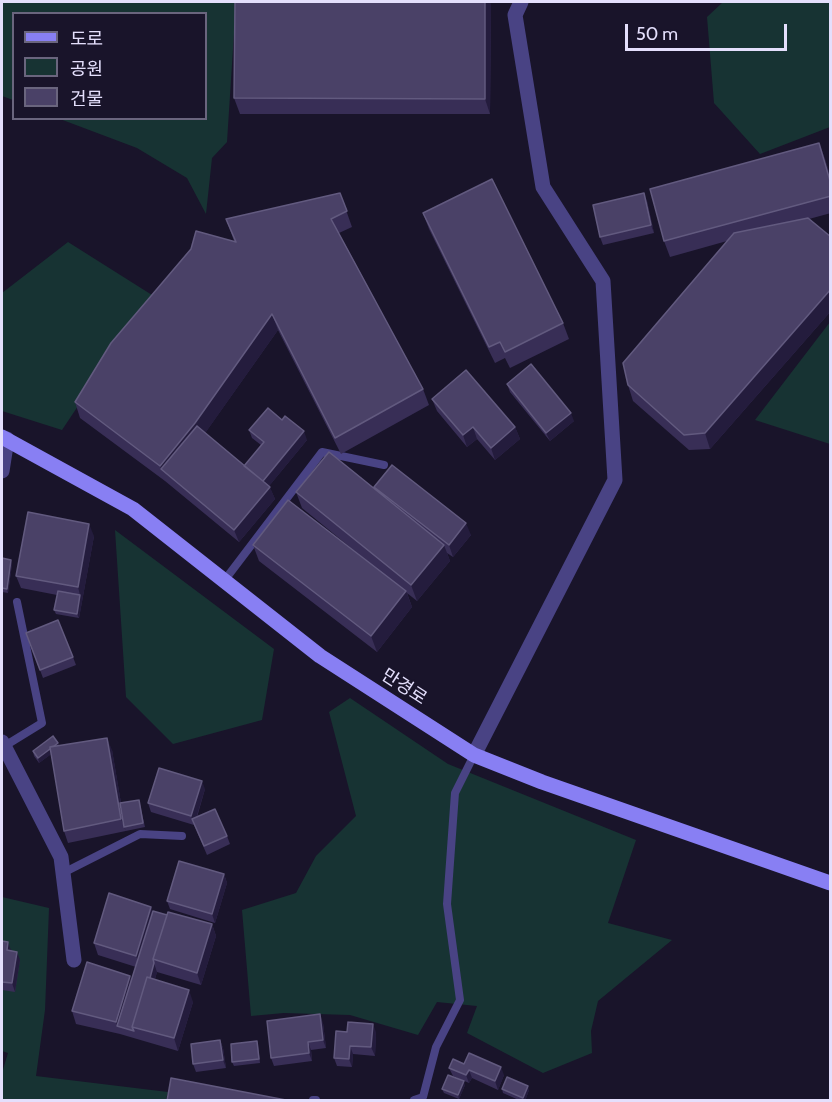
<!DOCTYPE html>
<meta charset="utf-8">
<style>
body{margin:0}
#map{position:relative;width:832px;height:1102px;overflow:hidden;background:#19142a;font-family:Cabin,"Noto Sans KR",sans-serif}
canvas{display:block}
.frame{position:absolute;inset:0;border:3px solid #e4dffc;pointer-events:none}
.legend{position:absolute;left:12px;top:12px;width:195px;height:108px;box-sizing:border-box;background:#19142a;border:2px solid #6a657e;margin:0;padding:8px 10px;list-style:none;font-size:18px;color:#e4dffc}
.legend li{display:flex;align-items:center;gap:12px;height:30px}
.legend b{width:30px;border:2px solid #6a657e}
.scale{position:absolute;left:625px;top:24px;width:162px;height:27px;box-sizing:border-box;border:3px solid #e4dffc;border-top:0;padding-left:8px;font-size:18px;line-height:21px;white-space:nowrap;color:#e4dffc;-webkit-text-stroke:4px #19142a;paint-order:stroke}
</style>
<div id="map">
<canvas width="832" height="1102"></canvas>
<div class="frame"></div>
<ul class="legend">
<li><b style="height:8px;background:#887ff3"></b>도로</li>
<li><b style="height:16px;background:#173333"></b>공원</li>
<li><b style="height:16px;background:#4a4167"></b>건물</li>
</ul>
<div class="scale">50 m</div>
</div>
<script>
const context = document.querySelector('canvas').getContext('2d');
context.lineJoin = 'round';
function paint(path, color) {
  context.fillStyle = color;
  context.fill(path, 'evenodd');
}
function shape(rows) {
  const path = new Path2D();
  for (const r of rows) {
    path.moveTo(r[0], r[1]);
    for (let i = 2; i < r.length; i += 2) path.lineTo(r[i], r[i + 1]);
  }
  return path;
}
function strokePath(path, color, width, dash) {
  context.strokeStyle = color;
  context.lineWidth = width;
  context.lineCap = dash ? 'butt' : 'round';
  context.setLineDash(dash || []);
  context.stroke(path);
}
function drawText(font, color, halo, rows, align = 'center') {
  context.font = font + ' Cabin,"Noto Sans KR",sans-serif';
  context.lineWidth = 4.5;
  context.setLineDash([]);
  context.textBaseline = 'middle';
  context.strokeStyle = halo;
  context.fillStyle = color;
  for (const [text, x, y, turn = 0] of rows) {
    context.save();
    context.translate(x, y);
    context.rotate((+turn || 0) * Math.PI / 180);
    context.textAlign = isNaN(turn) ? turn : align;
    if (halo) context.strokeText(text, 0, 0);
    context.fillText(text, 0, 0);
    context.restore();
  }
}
paint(shape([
 [2,2,236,2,227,142,212,158,206,214,187,178,137,148,60,119,206,118,206,14,14,14,13,100,2,96],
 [723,2,830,2,830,127,760,154,714,103,707,17],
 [68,242,152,295,62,430,2,411,2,293],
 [830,322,830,444,755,420],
 [115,530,274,649,262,720,173,744,126,697],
 [350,698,448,764,636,840,608,923,672,940,598,1001,591,1031,592,1053,543,1073,467,1033,477,1006,437,1002,418,1035,350,1015,284,1013,251,1016,242,910,296,893,316,856,356,816,329,712],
 [2,897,49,908,45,1010,36,1076,168,1092,166,1100,2,1100,2,1073,8,1053,2,1051]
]), '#173333');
strokePath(shape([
 [224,581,322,452,384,465],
 [3,747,42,723,17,602],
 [63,873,140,834,182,836],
 [313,1100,316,1100],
 [414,1100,423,1097,436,1047,460,1000,447,904,455,793,474,755]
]), '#494384', 8);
strokePath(shape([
 [2,471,7,439],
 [2,742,61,857,74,960],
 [474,755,615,480,603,281,543,187,515,15,521,2]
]), '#494384', 15);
strokePath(shape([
 [2,437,133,509,320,656,474,755,542,782,830,883]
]), '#887ff3', 15);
paint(shape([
 [491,4,490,114,240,114,234,98],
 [819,143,825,159,831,179,831,213,809,219,831,237,831,311,710,449,689,450,633,401,628,385,727,241,670,257,664,241],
 [340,193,352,227,339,233,423,389,429,405,341,454,278,330,205,433,244,466,261,445,252,438,249,430,307,440,269,486,275,499,239,542,165,481,80,418,75,402,234,241,226,219],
 [647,201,654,233,603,245,600,237],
 [423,213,563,323,569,339,510,368,505,358,495,363,429,229],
 [507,384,574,421,550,441,510,392],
 [432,399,515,427,520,439,495,460,477,439,467,447,437,411],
 [374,487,471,535,453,557,447,553,450,561,417,601,407,593,412,607,377,652,259,561,253,545,367,561,302,508,296,492,375,489],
 [94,536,79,618,56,614,54,610,57,595,21,588,16,576],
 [2,558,12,564,8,593,2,592],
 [26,633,73,657,76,665,43,678],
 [58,743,59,746,112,750,121,803,139,800,145,827,68,843,64,831,51,754,39,763,34,756,33,751],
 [205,789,197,817,227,836,230,844,207,855,194,825,151,812,148,803],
 [224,874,227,883,215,923,170,909,167,901],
 [153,911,167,915,212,924,216,936,201,985,157,972,155,979,193,1002,178,1051,120,1034,76,1024,72,1011,132,979,136,967,98,955,94,943],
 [2,941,20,960,15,992,2,990],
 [323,1023,326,1048,311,1050,312,1061,274,1066,271,1058],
 [336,1031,376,1032,375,1056,353,1054,352,1067,337,1066,334,1058],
 [220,1040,223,1048,226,1068,196,1072,193,1064],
 [258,1045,260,1063,234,1066,232,1062],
 [464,1064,504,1075,498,1090,472,1078,469,1083,453,1076,449,1068],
 [465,1085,459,1099,444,1093,442,1089],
 [502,1089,529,1090,525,1101,521,1101,503,1093]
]), '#382e56');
paint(shape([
 [485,2,490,2,491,4,490,114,485,99],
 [819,143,825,159,831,179,831,184],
 [644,193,647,201,654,233,651,225],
 [831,289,831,311,710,449,705,433],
 [272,314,278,330,201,439,161,469,160,466],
 [571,413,574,421,550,441,546,433],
 [473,427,477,439,467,447,463,435],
 [515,427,520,439,495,460,491,448],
 [304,431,307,440,265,491,262,482],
 [270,487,275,499,239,542,234,530],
 [466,523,471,535,453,557,449,545],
 [89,524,94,536,79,618,77,614,80,595,78,587],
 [444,545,450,561,417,601,411,585],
 [11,560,12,564,8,593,7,589],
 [406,591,412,607,377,652,371,636],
 [107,738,112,750,125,827,124,827,126,831,121,819],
 [58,743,60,748,39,763,38,758],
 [202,781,205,789,194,825,191,816],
 [224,874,227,883,215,923,212,914],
 [151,907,156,919,141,968,136,956],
 [212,924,216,936,201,985,197,973],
 [8,942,11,950,10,959,7,950],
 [17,952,20,960,15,992,12,983],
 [154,963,157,972,140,1029,135,1028],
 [130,976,135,988,117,1026,116,1022],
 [189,990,193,1002,178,1051,174,1038],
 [320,1014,323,1023,326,1048,323,1040],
 [373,1024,376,1032,375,1056,371,1047],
 [220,1040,223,1048,226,1068,223,1060],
 [308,1042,311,1050,312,1061,309,1053],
 [350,1046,353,1054,352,1067,349,1059],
 [501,1067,504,1075,498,1090,495,1081],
 [469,1070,472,1078,469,1083,466,1075],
 [464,1081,465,1085,459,1099,458,1095],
 [528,1086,529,1090,525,1101,524,1101,523,1098]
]), '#241c3d');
const building = shape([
 [235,2,485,2,485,99,234,98,235,2],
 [819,143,831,184,831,196,664,241,650,189,819,143],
 [492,179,563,323,505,352,500,342,489,347,423,213,492,179],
 [340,193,347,211,331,219,423,389,335,438,272,314,195,423,160,466,75,402,111,343,191,249,196,231,236,242,226,219,340,193],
 [644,193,651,225,600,237,593,205,644,193],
 [808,218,831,237,831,289,705,433,684,435,628,385,623,363,734,233,808,218],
 [531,364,571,413,546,433,507,384,531,364],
 [466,370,515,427,491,448,473,427,463,435,432,399,466,370],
 [268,408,282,420,285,416,304,431,263,481,244,466,264,442,249,430,268,408],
 [197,426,270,487,234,530,161,469,197,426],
 [329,452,444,545,411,585,296,492,329,452],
 [392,465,466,523,449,545,374,487,392,465],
 [288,500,406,591,371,636,253,545,288,500],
 [28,512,89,524,78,587,16,576,28,512],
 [2,558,11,560,7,589,2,588,2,558],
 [58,591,80,595,77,614,54,610,58,591],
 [58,620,73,657,40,670,26,633,58,620],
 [53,736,58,743,54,746,50,747,50,749,38,758,33,751,53,736],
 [107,738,121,819,64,831,50,747,107,738],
 [159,768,202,781,191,816,148,803,159,768],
 [139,800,143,823,124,827,120,803,139,800],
 [215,809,227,836,204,846,192,819,215,809],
 [179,861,224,874,212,914,167,901,179,861],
 [109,893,151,907,136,956,94,943,109,893],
 [153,911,167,915,153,959,154,963,150,978,147,977,132,1027,134,1031,117,1026,153,911],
 [168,912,212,924,197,973,153,959,168,912],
 [2,941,8,942,7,950,17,952,12,983,2,982,2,941],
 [87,962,130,976,116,1022,72,1011,87,962],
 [147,977,189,990,174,1038,132,1027,147,977],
 [320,1014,323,1040,308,1042,309,1053,271,1058,267,1021,320,1014],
 [348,1022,373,1024,371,1047,350,1046,349,1059,334,1058,336,1031,347,1032,348,1022],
 [220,1040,223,1060,193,1064,191,1044,220,1040],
 [257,1041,259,1059,232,1062,231,1044,257,1041],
 [469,1053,501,1067,495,1081,469,1070,466,1075,449,1068,453,1059,464,1064,469,1053],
 [448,1075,464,1081,458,1095,442,1089,448,1075],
 [507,1077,528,1086,523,1098,502,1089,507,1077],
 [171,1078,291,1101,167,1101,171,1078]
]);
paint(building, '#4a4167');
strokePath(building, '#625a7f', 1.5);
drawText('18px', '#e4dffc', '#19142a', [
 ["만경로",404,687,33]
]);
</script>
